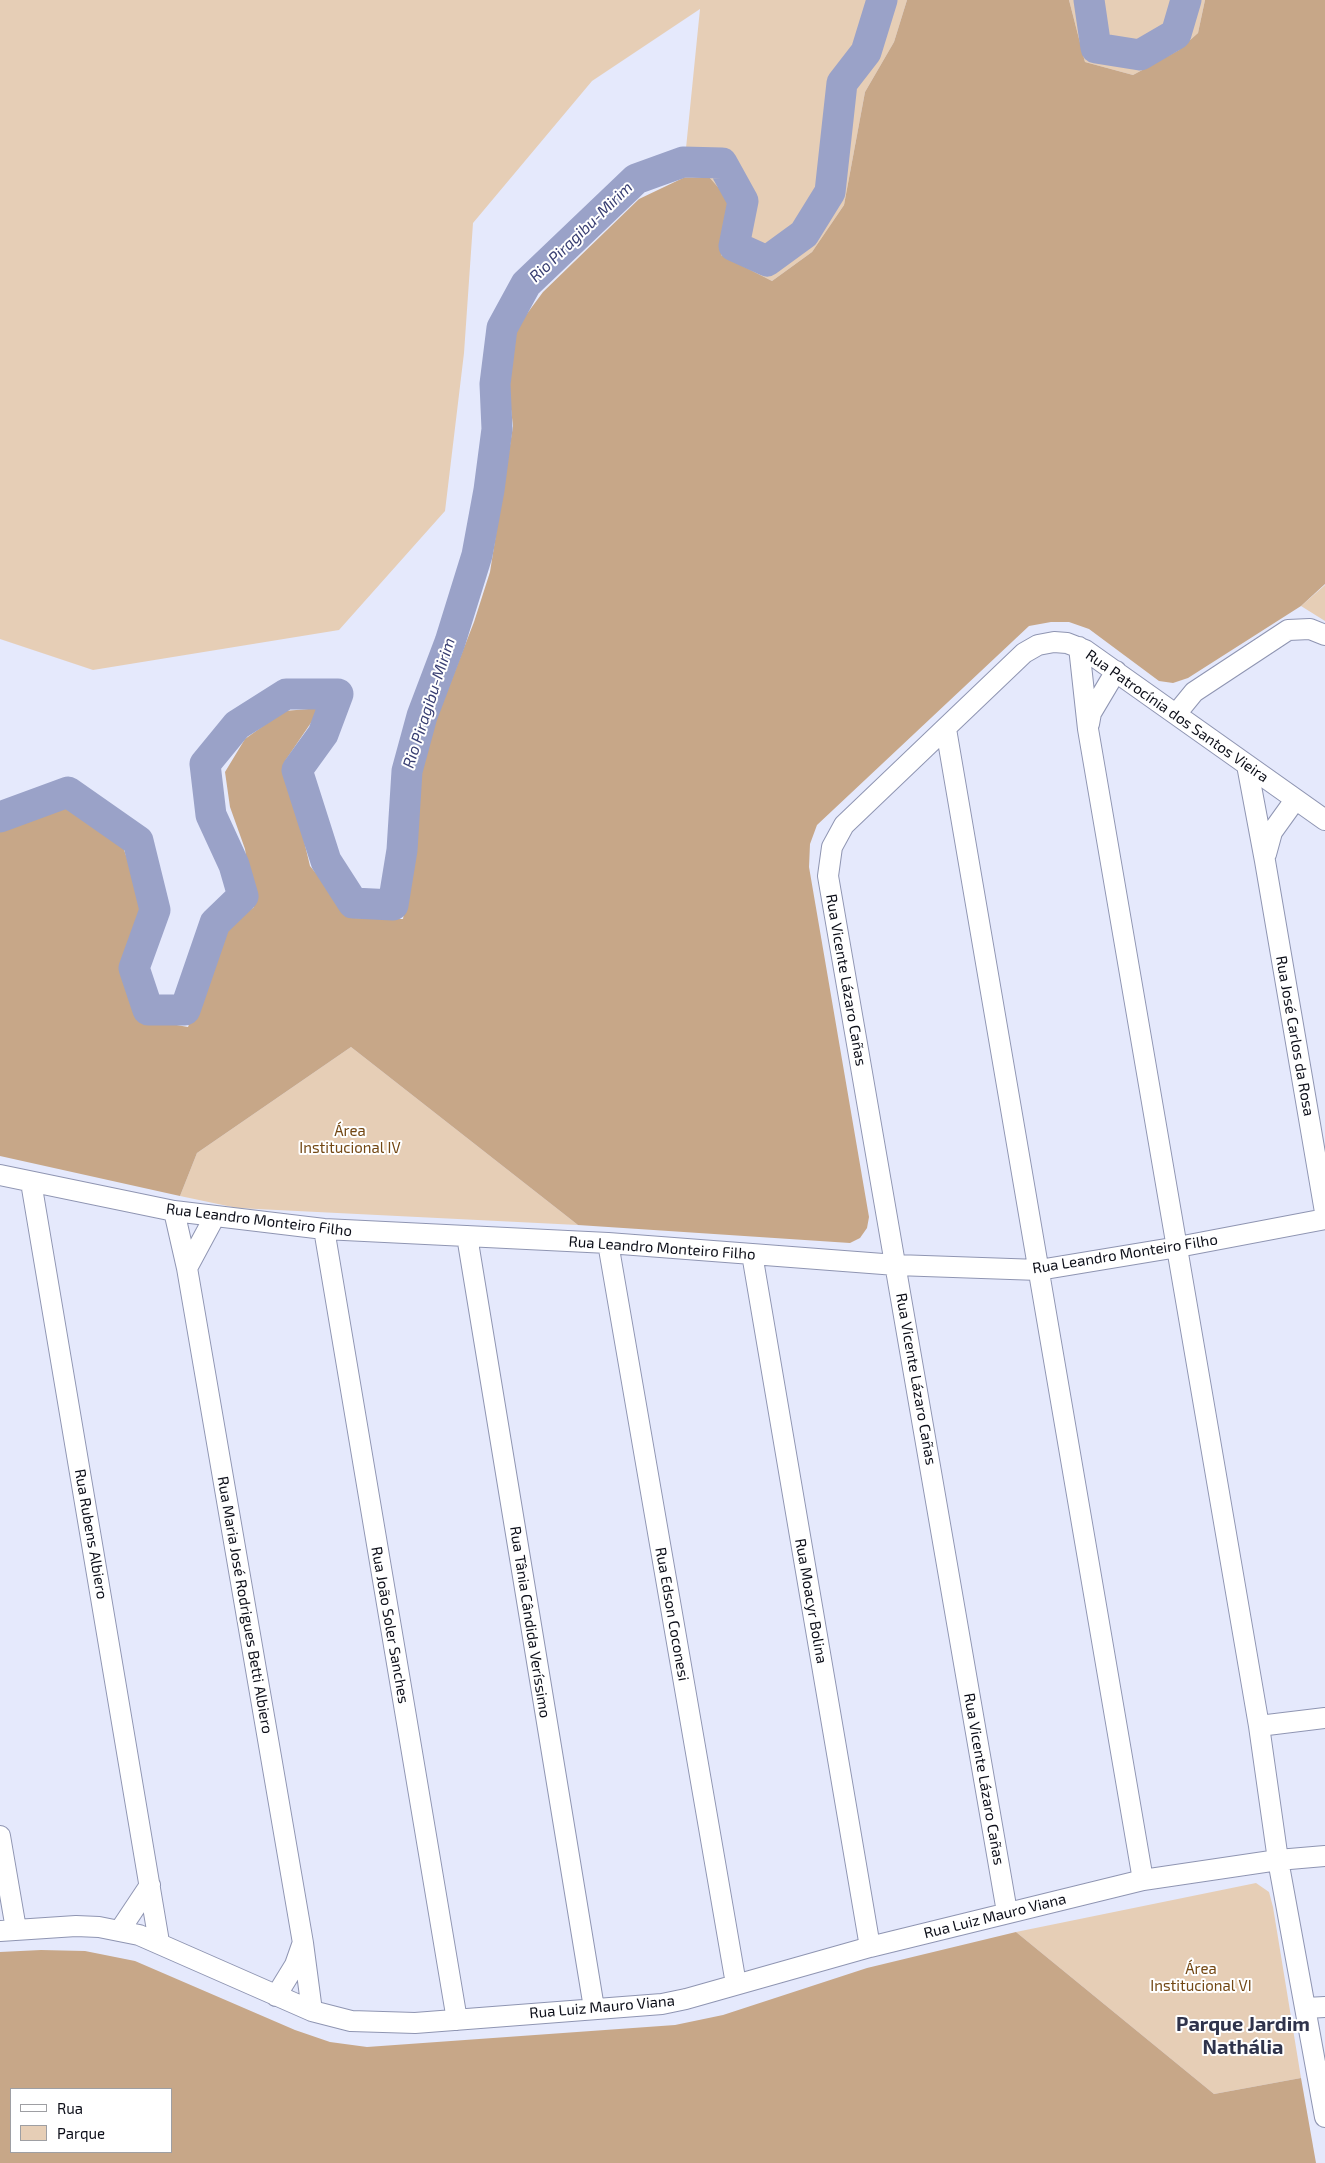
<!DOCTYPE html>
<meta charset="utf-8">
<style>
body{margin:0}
#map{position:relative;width:1325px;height:2163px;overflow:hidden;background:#e5e9fc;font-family:"Exo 2",sans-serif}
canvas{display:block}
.legend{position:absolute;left:10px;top:2088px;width:162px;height:65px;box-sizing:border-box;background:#fff;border:1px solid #9e9fa3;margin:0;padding:6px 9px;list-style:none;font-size:15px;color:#0c0e18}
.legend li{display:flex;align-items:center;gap:10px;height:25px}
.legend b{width:25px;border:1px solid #9e9fa3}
</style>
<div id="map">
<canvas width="1325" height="2163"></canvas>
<ul class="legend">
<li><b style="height:6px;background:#fff"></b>Rua</li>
<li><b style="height:14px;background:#e6ceb6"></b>Parque</li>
</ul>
</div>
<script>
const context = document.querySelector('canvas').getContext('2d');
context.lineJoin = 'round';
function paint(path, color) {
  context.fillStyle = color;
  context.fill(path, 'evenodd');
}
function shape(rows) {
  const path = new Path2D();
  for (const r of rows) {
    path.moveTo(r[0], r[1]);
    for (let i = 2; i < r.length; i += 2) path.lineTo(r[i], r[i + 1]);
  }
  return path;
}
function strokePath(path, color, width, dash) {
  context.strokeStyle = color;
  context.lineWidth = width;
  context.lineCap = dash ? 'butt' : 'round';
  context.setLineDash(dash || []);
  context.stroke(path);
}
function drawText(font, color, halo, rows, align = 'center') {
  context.font = font + ' "Exo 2",sans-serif';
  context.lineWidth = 4;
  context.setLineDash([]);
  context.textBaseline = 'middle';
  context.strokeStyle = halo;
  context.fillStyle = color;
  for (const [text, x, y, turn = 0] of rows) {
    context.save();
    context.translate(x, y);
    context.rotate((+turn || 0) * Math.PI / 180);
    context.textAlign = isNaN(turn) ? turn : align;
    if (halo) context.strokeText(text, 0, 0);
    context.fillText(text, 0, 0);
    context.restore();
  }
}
paint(shape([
 [0,0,907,0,894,42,865,92,844,205,812,252,772,281,721,255,731,202,710,178,683,178,700,9,592,81,473,223,464,353,445,511,339,630,93,670,0,639],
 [1069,0,1205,0,1198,33,1179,50,1133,75,1085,62],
 [1325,585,1325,621,1301,606],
 [351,1047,578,1225,237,1208,180,1196,197,1153],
 [1256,1883,1269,1892,1273,1907,1301,2078,1214,2094,1016,1932]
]), '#e6ceb6');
paint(shape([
 [907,0,1069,0,1085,62,1133,75,1179,50,1198,33,1205,0,1325,0,1325,584,1301,606,1188,678,1173,683,1159,681,1089,629,1069,622,1051,622,1029,626,817,825,810,844,809,867,869,1217,867,1228,860,1238,850,1243,578,1225,351,1047,197,1153,180,1196,0,1156,0,831,64,805,123,847,144,907,123,972,137,1018,188,1027,226,929,254,907,245,849,230,807,225,772,245,739,284,711,321,708,285,761,310,866,353,918,403,919,418,825,419,775,436,720,474,622,490,572,513,426,507,376,515,330,543,292,639,199,683,178,710,178,731,202,721,255,772,281,812,252,844,205,865,92,894,42],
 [1016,1932,1214,2094,1301,2078,1316,2163,0,2163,0,1952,41,1950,85,1951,135,1961,295,2030,330,2042,367,2047,675,2025,723,2015,867,1968],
 [11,2089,171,2089,171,2152,11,2152]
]), '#c7a788');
strokePath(shape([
 [1089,0,1096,48,1140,55,1176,34,1186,0],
 [0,817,68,792,138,841,155,910,134,968,148,1010,185,1010,215,923,243,896,234,865,211,815,205,764,237,725,286,694,338,694,323,734,297,770,326,861,353,903,393,905,402,850,407,771,422,716,450,642,477,555,489,490,497,429,495,384,502,328,526,284,636,179,683,162,722,163,743,201,734,246,767,261,804,234,830,192,842,83,866,52,882,0]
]), '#9aa2c8', 31);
const minor = shape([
 [1079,647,1088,729,1259,1726,1278,1860,1325,2117],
 [1176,714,1194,692,1288,630,1310,629,1325,635],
 [1089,724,1091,713,1116,671],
 [946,729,1143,1880],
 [1247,765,1265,861,1325,1212],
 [1266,854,1272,832,1295,800],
 [0,1175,174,1211,324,1229,608,1243,896,1265,1039,1270,1178,1247,1325,1219],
 [31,1182,159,1942],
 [174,1211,187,1268,303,1943,312,2011],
 [324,1229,457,2020],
 [467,1236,594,2008],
 [608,1243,736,1984],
 [752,1254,870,1947],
 [187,1268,215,1216],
 [1259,1726,1325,1718],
 [0,1836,16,1929],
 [1007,1912,828,876,832,847,844,825,1024,653,1038,645,1054,642,1067,643,1085,650,1325,820],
 [120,1930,150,1885],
 [0,1931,76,1926,99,1927,139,1935,312,2011,351,2021,415,2023,662,2004,686,1999,870,1947,1143,1880,1278,1860,1325,1856],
 [276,1996,295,1965,302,1945],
 [1306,2008,1325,2007]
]);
strokePath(minor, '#8f95b2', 22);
strokePath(minor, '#fff', 20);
drawText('15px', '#0c0e18', '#fff', [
 ["Rua Patrocínia dos Santos Vieira",1177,716,35],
 ["Rua Vicente Lázaro Cañas",846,980,80],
 ["Rua José Carlos da Rosa",1295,1036,80],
 ["Rua Leandro Monteiro Filho",259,1220,7],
 ["Rua Leandro Monteiro Filho",662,1248,4],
 ["Rua Leandro Monteiro Filho",1125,1254,-9],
 ["Rua Vicente Lázaro Cañas",916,1379,80],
 ["Rua Rubens Albiero",91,1534,80],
 ["Rua Moacyr Bolina",811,1601,80],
 ["Rua Maria José Rodrigues Betti Albiero",245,1605,80],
 ["Rua Edson Coconesi",672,1614,80],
 ["Rua Tânia Cândida Veríssimo",530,1622,81],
 ["Rua João Soler Sanches",390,1625,80],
 ["Rua Vicente Lázaro Cañas",984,1779,80],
 ["Rua Luiz Mauro Viana",995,1916,-14],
 ["Rua Luiz Mauro Viana",602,2007,-5]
]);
drawText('15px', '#724713', '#fff', [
 ["Área",350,1131],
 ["Institucional IV",350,1148],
 ["Área",1201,1969],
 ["Institucional VI",1201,1986]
]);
drawText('italic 16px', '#383e72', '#fff', [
 ["Rio Piragibu-Mirim",581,232,-44],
 ["Rio Piragibu-Mirim",429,703,-72]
]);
drawText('bold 20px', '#2f334b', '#fff', [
 ["Parque Jardim",1243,2024],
 ["Nathália",1243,2047]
]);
</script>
